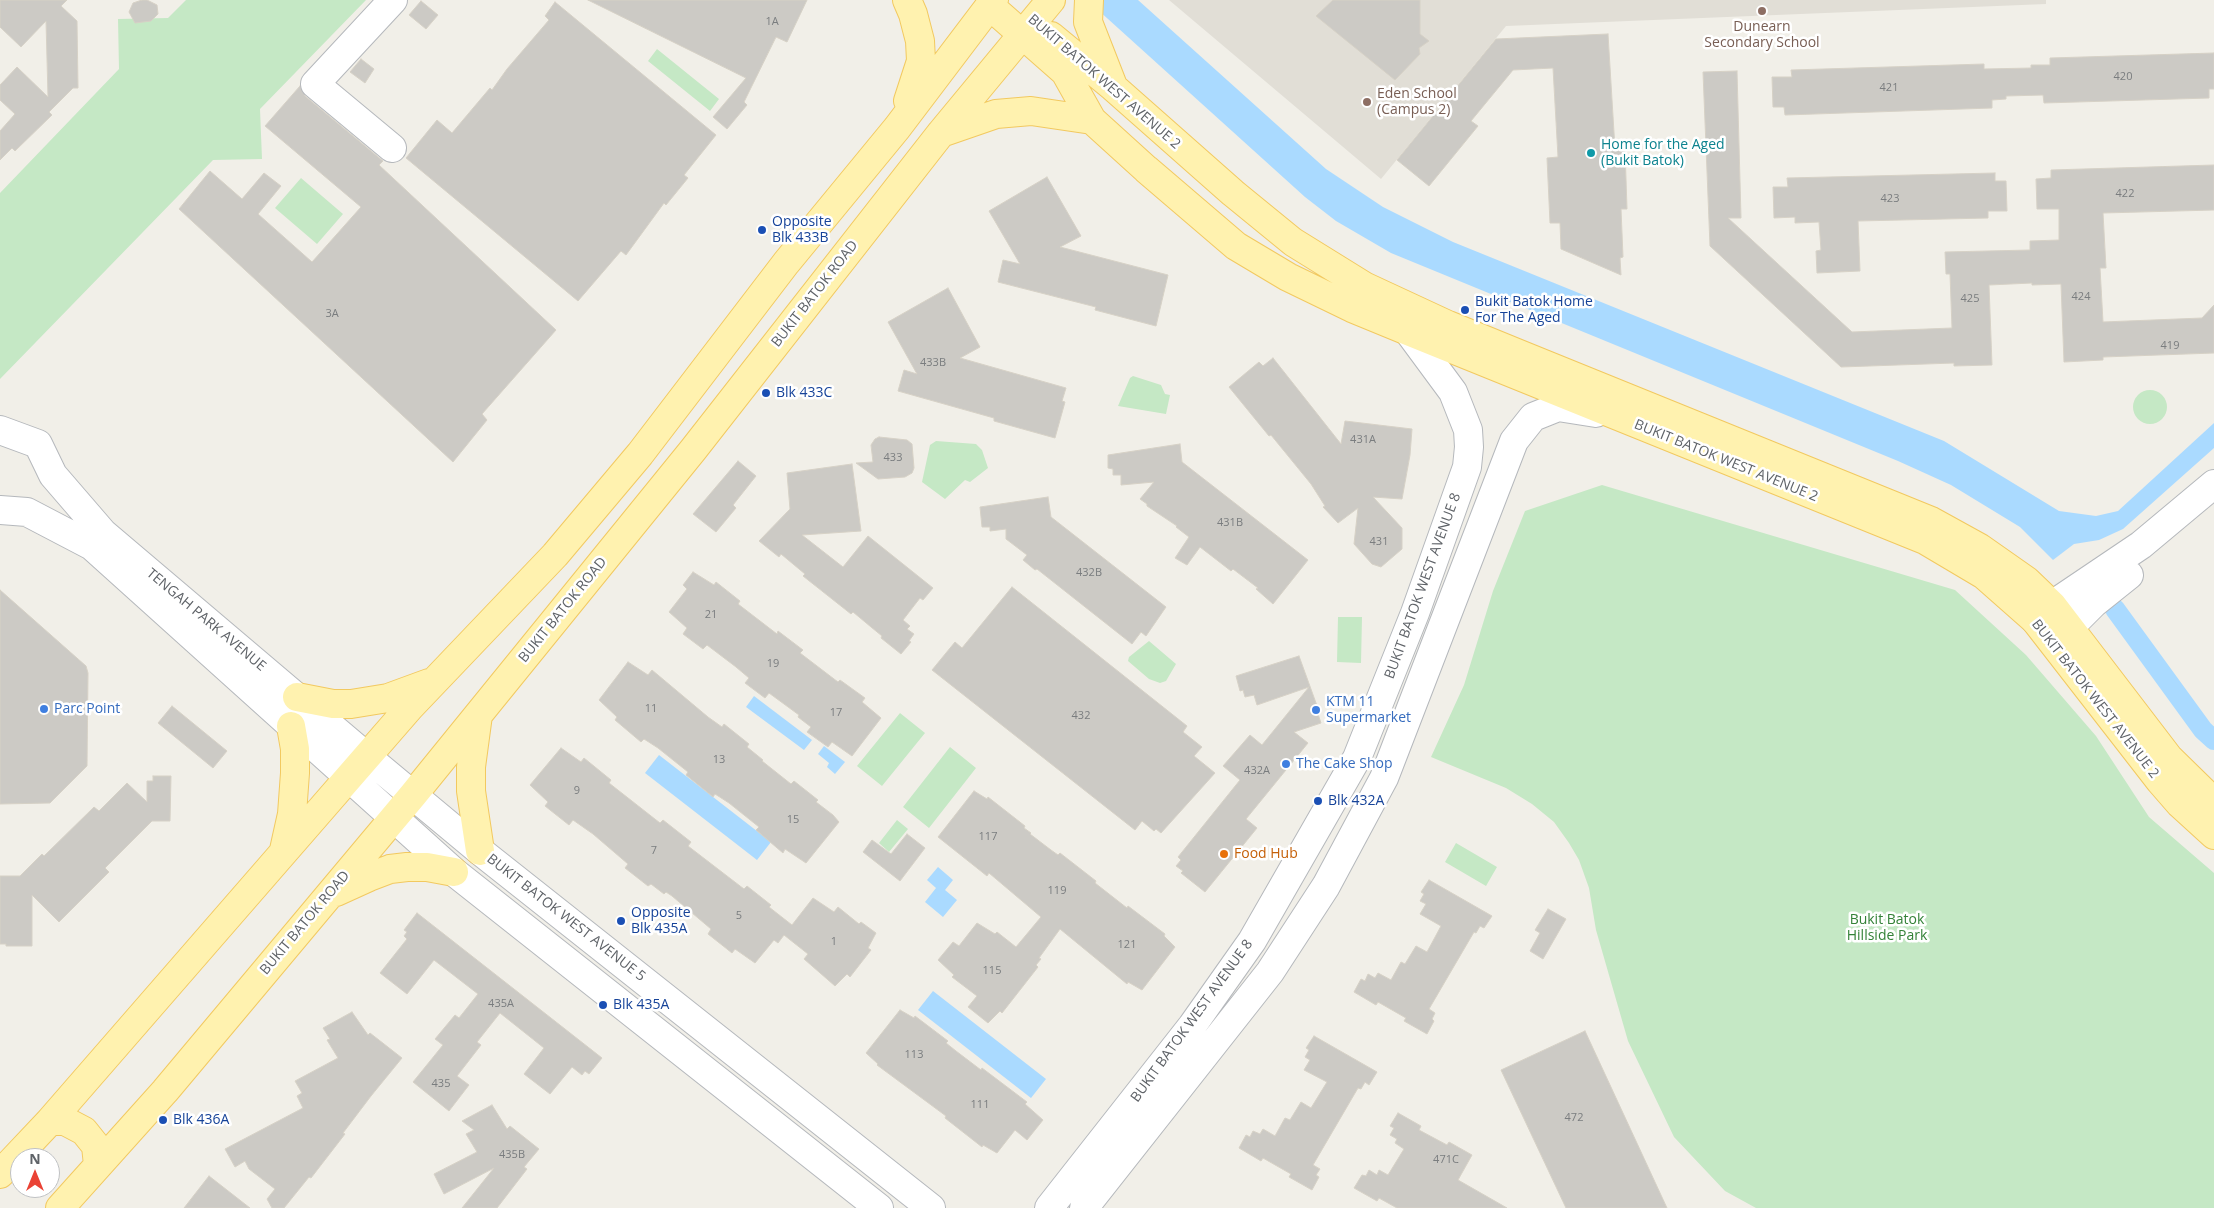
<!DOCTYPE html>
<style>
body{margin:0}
#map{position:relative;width:2214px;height:1208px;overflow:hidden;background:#f1efe8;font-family:"Open Sans",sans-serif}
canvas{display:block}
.north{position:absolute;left:10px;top:1148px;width:50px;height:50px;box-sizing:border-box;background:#fff;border:1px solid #bfc1c3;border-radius:50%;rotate:0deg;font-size:14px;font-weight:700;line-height:20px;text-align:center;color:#5f6368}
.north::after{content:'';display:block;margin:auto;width:18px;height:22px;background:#ea4335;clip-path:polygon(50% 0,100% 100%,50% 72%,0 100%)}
</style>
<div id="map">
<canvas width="2214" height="1208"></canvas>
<div class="north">N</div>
</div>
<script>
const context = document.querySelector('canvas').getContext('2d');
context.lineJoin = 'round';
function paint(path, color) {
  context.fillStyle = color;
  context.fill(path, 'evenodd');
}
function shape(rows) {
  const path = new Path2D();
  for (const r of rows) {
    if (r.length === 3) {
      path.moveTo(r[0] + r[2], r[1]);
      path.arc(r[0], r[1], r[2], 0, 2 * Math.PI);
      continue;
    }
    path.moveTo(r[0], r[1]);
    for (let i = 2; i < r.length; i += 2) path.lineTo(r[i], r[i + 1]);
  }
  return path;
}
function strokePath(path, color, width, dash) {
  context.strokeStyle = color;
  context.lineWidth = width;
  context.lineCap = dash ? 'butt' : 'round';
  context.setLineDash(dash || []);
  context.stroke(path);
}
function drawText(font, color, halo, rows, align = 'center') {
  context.font = font + ' "Open Sans",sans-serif';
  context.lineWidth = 5;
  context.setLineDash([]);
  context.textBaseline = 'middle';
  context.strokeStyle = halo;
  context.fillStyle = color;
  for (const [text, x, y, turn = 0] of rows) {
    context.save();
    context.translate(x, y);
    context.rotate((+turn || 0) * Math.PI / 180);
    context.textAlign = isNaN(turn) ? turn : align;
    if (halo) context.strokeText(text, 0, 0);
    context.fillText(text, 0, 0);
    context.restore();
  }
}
paint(shape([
 [1169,0,2046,0,2046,4,1506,26,1381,179]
]), '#e1ded6');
paint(shape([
 [186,0,366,0,260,109,262,159,213,160,0,379,0,193,119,69,118,19,168,18],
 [657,49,719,99,710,111,648,61],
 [301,178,343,214,317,244,275,208],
 [1133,376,1161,385,1165,394,1170,395,1166,414,1118,406,1130,378],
 [2150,407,17],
 [936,441,976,444,982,450,988,468,970,482,965,480,945,499,922,482,930,445],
 [1602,485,1955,590,2026,655,2096,736,2149,817,2214,873,2214,1208,1756,1208,1725,1191,1674,1137,1628,1041,1596,930,1589,888,1579,860,1569,843,1554,822,1532,804,1506,788,1431,757,1464,685,1493,591,1525,511],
 [1338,617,1362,617,1361,663,1337,662],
 [1149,641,1176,664,1166,681,1160,683,1149,679,1128,661,1129,657],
 [900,713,925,733,882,786,857,766],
 [950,747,976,768,929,828,903,807],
 [897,820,908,829,889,852,879,843],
 [1456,843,1497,867,1486,886,1445,862]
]), '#c5e8c5');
paint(shape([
 [1087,0,1138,0,1326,169,1383,207,1453,242,1944,441,2059,511,2096,516,2118,511,2214,423,2214,448,2123,529,2099,540,2074,544,2053,560,2020,527,1951,485,1898,461,1391,253,1336,221,1305,197],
 [754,696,812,740,804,750,746,707],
 [824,746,845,762,835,774,827,767,829,763,818,754],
 [659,755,771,842,757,860,645,773],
 [938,867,953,880,945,890,957,900,943,917,925,902,936,888,927,880],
 [933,991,1046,1079,1031,1098,918,1010]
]), '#aadaff');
strokePath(shape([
 [2115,609,2203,730,2214,740]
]), '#aadaff', 20);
const building = shape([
 [0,0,67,0,61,6,77,21,78,88,73,88,49,112,52,115,15,151,12,148,0,160,0,131,15,114,0,100,0,85,17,67,48,97,46,21,21,47,0,27,0,0],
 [142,0,147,0,157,5,158,14,151,21,135,23,129,12,133,3,142,0],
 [588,0,807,0,787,42,776,37,744,102,747,105,727,129,713,117,746,78,588,0],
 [1333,0,1420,0,1420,34,1429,41,1419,48,1420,54,1395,80,1316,16,1333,0],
 [421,1,438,15,426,29,409,15,421,1],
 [555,2,716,135,684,175,688,178,666,205,664,203,626,255,621,251,578,301,406,158,437,120,452,133,490,88,492,90,507,69,549,20,545,16,555,2],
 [1608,34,1615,149,1625,149,1627,209,1621,209,1623,257,1620,258,1621,275,1561,249,1560,223,1550,223,1547,158,1558,157,1553,68,1513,70,1471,121,1478,126,1429,186,1397,160,1496,39,1608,34],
 [2214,53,2214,89,2209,89,2209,98,2044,103,2043,95,2006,96,2006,99,1992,100,1992,108,1785,115,1784,107,1773,107,1772,77,1792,77,1791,70,1984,64,1984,69,2031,68,2031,65,2050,65,2050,58,2214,53],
 [361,59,374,69,365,83,350,72,361,59],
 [1737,71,1741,218,1728,218,1852,332,1952,328,1950,274,1946,274,1945,252,2030,250,2030,241,2059,240,2059,209,2037,209,2036,179,2051,178,2051,170,2214,165,2214,210,2103,213,2106,268,2100,268,2103,322,2202,318,2214,305,2214,353,2103,357,2103,360,2064,362,2061,284,2032,285,2032,283,1989,285,1992,365,1954,366,1954,363,1841,367,1710,246,1703,72,1737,71],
 [300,86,305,96,383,161,379,165,556,330,482,414,487,420,453,462,179,209,210,171,242,199,264,173,281,186,258,214,312,262,361,207,265,126,300,86],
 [1995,173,1995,181,2006,181,2007,211,1988,211,1988,218,1858,221,1860,271,1817,273,1816,251,1821,250,1819,222,1795,223,1795,217,1774,218,1773,187,1788,187,1787,178,1995,173],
 [1047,177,1081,236,1060,247,1168,275,1156,326,1095,310,1096,307,998,282,1003,260,1020,264,989,211,1047,177],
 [948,288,980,347,960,358,1066,388,1062,401,1065,402,1055,438,994,421,994,418,898,391,904,370,917,374,888,322,948,288],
 [1273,358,1341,444,1345,421,1412,429,1410,455,1402,499,1373,497,1402,528,1402,549,1381,567,1372,564,1354,544,1358,508,1338,523,1323,507,1325,506,1311,484,1271,435,1269,436,1229,387,1259,362,1263,366,1273,358],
 [879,437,907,440,912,444,914,468,912,473,905,477,878,479,856,463,873,462,871,445,875,439,879,437],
 [1180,444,1182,462,1308,560,1273,604,1256,589,1258,588,1233,569,1231,571,1200,547,1187,565,1175,558,1189,537,1176,527,1177,526,1147,506,1147,504,1140,499,1154,482,1121,485,1121,475,1113,475,1113,469,1108,468,1108,455,1180,444],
 [738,461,756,476,733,505,736,508,716,532,693,514,738,461],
 [852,464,861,531,802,535,843,567,868,536,933,588,923,600,920,598,903,620,910,626,907,629,914,634,909,641,911,642,901,654,881,638,882,636,871,627,853,612,851,614,803,576,805,574,781,554,779,557,759,541,790,509,787,473,852,464],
 [1048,497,1051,517,1166,607,1146,636,1141,632,1132,644,1037,569,1035,570,1023,560,1027,555,1006,539,1006,529,990,531,990,527,982,527,980,507,1048,497],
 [693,572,714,585,716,582,740,601,738,604,777,634,778,631,803,650,800,653,838,682,840,680,865,698,862,702,881,718,852,756,832,742,828,747,807,732,811,727,798,717,799,715,769,693,765,698,745,683,749,678,736,667,707,645,703,649,683,634,687,628,669,612,687,589,683,585,693,572],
 [1012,587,1187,726,1183,732,1202,747,1194,756,1215,773,1161,833,1156,829,1154,831,1142,821,1135,830,932,670,955,642,962,648,1012,587],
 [0,590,86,666,88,673,87,766,50,803,0,804,0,590],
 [1299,656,1320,714,1318,714,1321,723,1294,732,1308,743,1246,819,1257,828,1205,892,1181,873,1183,871,1176,866,1181,860,1178,857,1240,780,1223,766,1250,735,1262,745,1309,687,1257,705,1254,695,1245,697,1243,690,1240,691,1236,676,1299,656],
 [628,662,648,675,652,670,708,717,722,727,724,724,749,744,747,747,763,760,762,761,791,784,794,781,818,800,816,802,833,815,839,822,806,863,785,849,783,853,756,830,759,827,729,803,715,794,713,797,686,775,688,772,658,748,644,739,641,742,615,720,617,717,599,700,628,662],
 [172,706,227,751,213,768,158,723,172,706],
 [561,748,581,762,584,758,611,780,609,783,660,823,663,820,691,842,688,846,744,889,747,886,771,905,769,907,792,925,813,898,834,912,838,907,859,924,861,922,876,933,868,948,871,950,850,977,847,974,835,986,804,959,808,954,784,935,778,943,774,940,755,963,735,949,732,953,708,934,711,929,672,896,666,892,664,894,651,884,648,886,625,868,628,864,593,834,573,820,569,825,545,806,548,802,530,785,561,748],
 [153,776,171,776,170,821,152,821,105,868,109,872,59,922,32,895,32,946,6,946,6,944,0,944,0,876,20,876,42,854,44,856,94,807,99,811,127,783,147,802,147,781,153,781,153,776],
 [974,791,987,799,988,797,1025,826,1024,828,1031,833,1030,834,1051,850,1058,855,1060,853,1096,881,1095,883,1127,908,1128,906,1165,934,1164,936,1175,947,1142,990,1128,982,1127,984,1060,929,1039,958,1041,959,1036,965,1038,967,1002,1013,1000,1011,988,1023,968,1007,977,996,952,977,954,975,938,960,953,942,959,946,977,923,995,934,997,932,1016,947,1041,917,989,873,987,876,938,837,974,791],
 [907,834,925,848,900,881,863,852,872,840,891,854,907,834],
 [1429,880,1492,916,1484,928,1480,926,1476,933,1474,932,1429,1009,1435,1013,1432,1019,1434,1021,1427,1034,1404,1021,1406,1018,1378,1002,1376,1005,1354,992,1361,979,1365,981,1368,974,1375,978,1378,973,1391,980,1401,962,1405,964,1416,946,1427,952,1441,926,1420,914,1426,904,1420,901,1424,894,1421,892,1429,880],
 [1548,909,1566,919,1543,959,1530,951,1540,933,1535,930,1548,909],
 [417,913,602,1058,589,1074,585,1071,582,1075,572,1067,550,1094,524,1074,544,1048,500,1013,477,1042,481,1045,457,1076,469,1085,449,1111,413,1082,443,1045,435,1039,455,1015,459,1018,478,994,434,960,407,994,380,973,407,939,404,936,407,932,404,930,417,913],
 [900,1010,914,1018,915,1016,948,1041,946,1043,956,1051,981,1070,982,1068,1027,1102,1025,1104,1043,1120,1027,1140,1015,1130,997,1153,983,1145,982,1147,945,1118,946,1116,877,1065,878,1064,866,1053,900,1010],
 [352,1012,368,1035,370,1033,402,1058,371,1096,343,1133,345,1134,311,1178,309,1177,284,1208,272,1208,267,1199,275,1189,249,1169,245,1161,235,1167,225,1149,303,1108,297,1096,302,1093,295,1081,338,1058,327,1040,330,1039,323,1028,352,1012],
 [1585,1031,1667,1208,1566,1208,1501,1070,1585,1031],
 [1314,1036,1377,1072,1369,1085,1365,1082,1361,1089,1358,1088,1313,1165,1320,1169,1316,1175,1319,1177,1312,1190,1289,1177,1291,1174,1263,1158,1261,1161,1239,1148,1246,1135,1250,1137,1253,1131,1260,1134,1263,1129,1275,1136,1285,1118,1290,1120,1301,1102,1311,1108,1327,1082,1304,1070,1310,1060,1305,1057,1309,1050,1306,1048,1314,1036],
 [492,1105,507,1129,510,1126,539,1149,524,1167,527,1169,497,1208,462,1208,494,1168,444,1194,434,1174,477,1152,466,1134,474,1130,462,1121,492,1105],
 [1398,1113,1421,1126,1419,1130,1447,1145,1449,1142,1472,1155,1458,1180,1507,1208,1397,1208,1379,1198,1377,1201,1354,1188,1362,1175,1366,1176,1369,1170,1377,1175,1379,1170,1388,1175,1404,1149,1395,1143,1397,1139,1390,1135,1394,1128,1390,1126,1398,1113],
 [209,1176,250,1208,184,1208,209,1176]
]);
paint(building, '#cccac5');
strokePath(building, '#d6d1c6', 1);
const minor = shape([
 [392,148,315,84,393,0],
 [0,430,38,444,53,475,103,533,367,757,480,851,931,1208],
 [0,510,27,512,92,546,454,872,879,1208],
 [2035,620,2052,605,2141,545,2214,484],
 [2052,640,2069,628,2094,603,2129,575],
 [1049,1208,1192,1026,1252,941,1357,758,1415,613,1467,467,1469,447,1468,430,1453,392,1408,331],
 [1084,1208,1270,972,1326,886,1384,778,1514,441,1533,417,1558,407,1596,413]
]);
const major = shape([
 [907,0,913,14,920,41,921,61,908,101],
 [1089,0,1088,22,1113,86],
 [990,6,1065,72,1092,120,1146,169,1236,246,1288,277,1352,308,1408,331,1925,540,1984,575,2035,620,2160,781,2180,804,2214,835],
 [1051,36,1113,87,1233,193,1293,242,1364,286,1448,325,1519,354,1931,521,1980,548,2027,581,2052,605,2169,758,2214,802],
 [941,133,996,114,1031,111,1092,120],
 [297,697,333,704,351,704,388,698,429,683],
 [478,715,471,767,471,791,480,851],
 [284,850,292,814,295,773,295,749,291,726],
 [336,892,369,877,390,869,407,867,427,867,454,872],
 [50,1121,65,1121,84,1131,96,1146,98,1165],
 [0,1174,50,1121,410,707,555,555,640,454,786,263,897,128,994,0],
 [60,1208,165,1091,413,795,693,450,941,133,1051,0]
]);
strokePath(minor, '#b5b8bc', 30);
strokePath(major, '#f2c960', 30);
strokePath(minor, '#fff', 28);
strokePath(major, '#fff2af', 28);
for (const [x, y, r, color] of [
 [1762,11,5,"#8d6e63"],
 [1367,102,5,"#8d6e63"],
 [1591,153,5,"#0f9aa8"],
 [762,230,5,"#1a4fb4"],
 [1465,310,5,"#1a4fb4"],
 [766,393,5,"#1a4fb4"],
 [44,709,5,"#3f7fe0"],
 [1316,710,5,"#3f7fe0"],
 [1286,764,5,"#3f7fe0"],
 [1318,801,5,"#1a4fb4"],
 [1224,854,5,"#e8710a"],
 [621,921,5,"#1a4fb4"],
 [603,1005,5,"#1a4fb4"],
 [163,1120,5,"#1a4fb4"]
]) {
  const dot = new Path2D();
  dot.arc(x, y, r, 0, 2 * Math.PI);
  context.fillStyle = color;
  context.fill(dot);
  strokePath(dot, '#fff', 2);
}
drawText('11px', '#7a7d7f', null, [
 ["1A",772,22],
 ["420",2123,77],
 ["421",1889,88],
 ["422",2125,194],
 ["423",1890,199],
 ["424",2081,297],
 ["425",1970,299],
 ["3A",332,314],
 ["419",2170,346],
 ["433B",933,363],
 ["431A",1363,440],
 ["433",893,458],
 ["431B",1230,523],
 ["431",1379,542],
 ["432B",1089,573],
 ["21",711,615],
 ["19",773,664],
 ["11",651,709],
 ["17",836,713],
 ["432",1081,716],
 ["13",719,760],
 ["432A",1257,771],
 ["9",577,791],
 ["15",793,820],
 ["117",988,837],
 ["7",654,851],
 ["119",1057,891],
 ["5",739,916],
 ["1",834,942],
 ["121",1127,945],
 ["115",992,971],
 ["435A",501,1004],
 ["113",914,1055],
 ["435",441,1084],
 ["111",980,1105],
 ["472",1574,1118],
 ["435B",512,1155],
 ["471C",1446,1160]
]);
drawText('14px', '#785e54', '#fff', [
 ["Dunearn",1762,27],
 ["Secondary School",1762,43],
 ["Eden School",1377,94,"left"],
 ["(Campus 2)",1377,110,"left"]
]);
drawText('14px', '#5f6368', '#fff', [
 ["BUKIT BATOK WEST AVENUE 2",1104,82,41],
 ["BUKIT BATOK ROAD",815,294,-52],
 ["BUKIT BATOK WEST AVENUE 2",1726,461,22],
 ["BUKIT BATOK WEST AVENUE 8",1423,586,-70],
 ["BUKIT BATOK ROAD",563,610,-51],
 ["TENGAH PARK AVENUE",206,620,40],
 ["BUKIT BATOK WEST AVENUE 2",2095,699,52],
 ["BUKIT BATOK WEST AVENUE 5",566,918,38],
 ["BUKIT BATOK ROAD",305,923,-50],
 ["BUKIT BATOK WEST AVENUE 8",1192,1021,-54]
]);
drawText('14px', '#0d838f', '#fff', [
 ["Home for the Aged",1601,145],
 ["(Bukit Batok)",1601,161]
], 'left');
drawText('14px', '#164399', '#fff', [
 ["Opposite",772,222],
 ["Blk 433B",772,238],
 ["Bukit Batok Home",1475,302],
 ["For The Aged",1475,318],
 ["Blk 433C",776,393],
 ["Blk 432A",1328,801],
 ["Opposite",631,913],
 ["Blk 435A",631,929],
 ["Blk 435A",613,1005],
 ["Blk 436A",173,1120]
], 'left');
drawText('14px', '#366cbe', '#fff', [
 ["KTM 11",1326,702],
 ["Supermarket",1326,718],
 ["Parc Point",54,709],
 ["The Cake Shop",1296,764]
], 'left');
drawText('14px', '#c56008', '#fff', [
 ["Food Hub",1234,854]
], 'left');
drawText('14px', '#348238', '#fff', [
 ["Bukit Batok",1887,920],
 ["Hillside Park",1887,936]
]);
</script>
